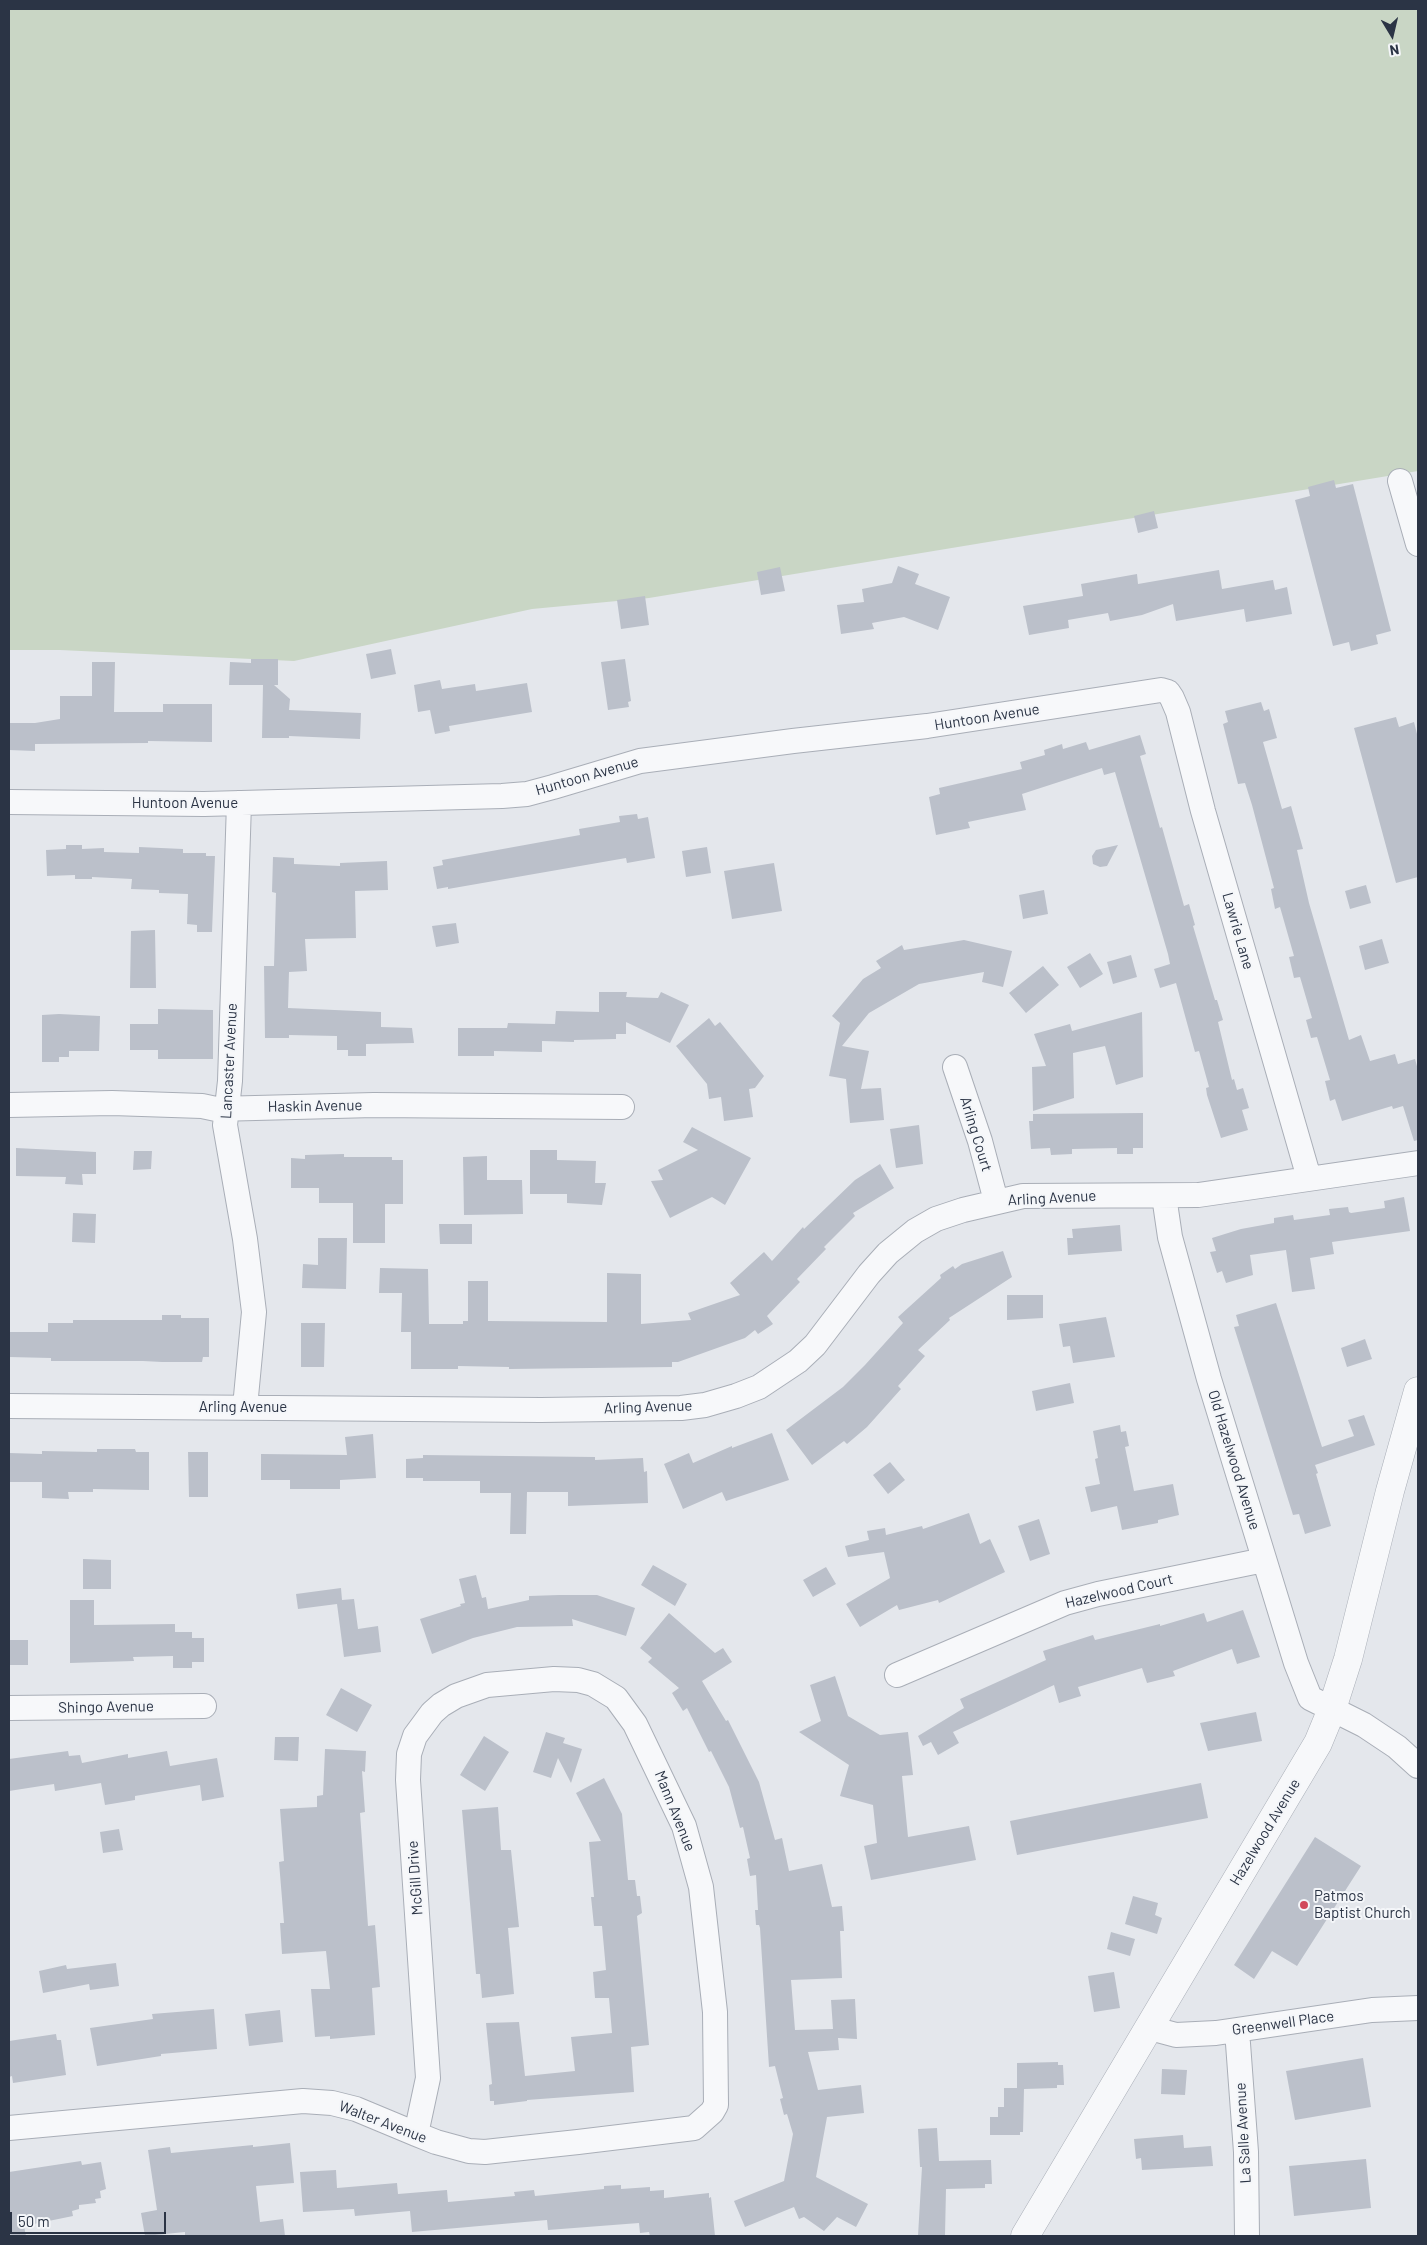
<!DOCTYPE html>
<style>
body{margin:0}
#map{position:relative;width:1427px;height:2245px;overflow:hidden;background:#e4e7ec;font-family:Barlow,sans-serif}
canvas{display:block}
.frame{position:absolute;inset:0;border:10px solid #2b3445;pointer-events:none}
.north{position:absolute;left:1367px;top:10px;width:50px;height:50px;-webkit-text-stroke:4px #f4f6f9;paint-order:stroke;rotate:171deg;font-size:14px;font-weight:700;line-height:20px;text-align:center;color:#2b3445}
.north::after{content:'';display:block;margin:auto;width:18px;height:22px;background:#2b3445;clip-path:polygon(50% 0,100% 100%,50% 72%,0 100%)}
.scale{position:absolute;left:10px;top:2212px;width:156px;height:22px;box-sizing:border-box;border:2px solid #2b3445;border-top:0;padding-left:6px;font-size:15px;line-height:18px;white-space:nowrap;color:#2b3445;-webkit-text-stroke:4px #f4f6f9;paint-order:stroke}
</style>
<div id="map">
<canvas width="1427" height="2245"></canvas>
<div class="frame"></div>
<div class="north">N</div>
<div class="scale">50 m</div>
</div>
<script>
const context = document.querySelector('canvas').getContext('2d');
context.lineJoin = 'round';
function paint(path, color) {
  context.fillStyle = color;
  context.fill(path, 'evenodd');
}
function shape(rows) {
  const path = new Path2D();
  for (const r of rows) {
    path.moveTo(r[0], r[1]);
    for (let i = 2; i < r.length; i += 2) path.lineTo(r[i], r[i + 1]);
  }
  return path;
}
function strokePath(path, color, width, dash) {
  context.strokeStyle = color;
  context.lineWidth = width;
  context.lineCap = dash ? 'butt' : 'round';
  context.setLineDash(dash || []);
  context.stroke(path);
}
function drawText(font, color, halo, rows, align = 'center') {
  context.font = font + ' Barlow,sans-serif';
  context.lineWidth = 4;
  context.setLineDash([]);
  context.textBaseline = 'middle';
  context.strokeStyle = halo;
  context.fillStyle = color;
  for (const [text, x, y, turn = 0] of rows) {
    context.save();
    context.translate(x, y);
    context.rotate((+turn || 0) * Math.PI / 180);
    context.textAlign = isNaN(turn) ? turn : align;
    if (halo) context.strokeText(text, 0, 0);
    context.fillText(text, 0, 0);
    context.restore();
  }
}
paint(shape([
 [9,9,1418,9,1418,471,649,598,532,609,294,661,60,650,9,650]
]), '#c9d6c5');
paint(shape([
 [1334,480,1336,488,1353,484,1391,631,1376,635,1378,644,1351,651,1349,642,1333,646,1295,500,1310,496,1308,487],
 [1154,511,1158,528,1138,533,1134,516],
 [898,566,919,574,915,584,950,597,938,630,904,617,872,623,874,629,841,634,837,605,864,602,862,589,892,583],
 [780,567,785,591,761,595,757,572],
 [1219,570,1222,589,1273,580,1275,590,1287,587,1292,614,1246,622,1244,609,1176,621,1173,604,1142,615,1110,621,1108,613,1068,620,1069,628,1029,635,1023,606,1083,596,1081,584,1137,574,1138,584],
 [645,596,649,625,621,629,617,600],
 [391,649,396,674,371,679,366,654],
 [251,659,278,659,278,685,274,685,290,699,289,710,361,713,360,739,289,736,289,738,262,738,263,685,229,685,230,662,251,663],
 [625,659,631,701,628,702,629,707,608,710,601,662],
 [92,662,115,662,114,712,163,712,163,704,212,704,212,742,148,741,148,743,35,744,35,751,9,750,9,723,35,723,60,719,60,696,92,696],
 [440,680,442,689,475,684,476,691,527,683,532,712,449,726,450,731,435,734,430,710,418,712,414,685],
 [1261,702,1264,711,1269,709,1277,738,1263,742,1282,809,1291,806,1303,849,1297,850,1309,903,1349,1040,1361,1035,1370,1061,1395,1054,1398,1064,1415,1059,1418,1070,1418,1140,1414,1141,1403,1106,1393,1109,1392,1106,1342,1121,1335,1099,1330,1101,1325,1081,1330,1080,1317,1037,1311,1038,1306,1020,1312,1018,1300,977,1294,978,1289,957,1294,956,1280,907,1275,909,1271,889,1274,888,1252,805,1245,783,1238,784,1223,724,1228,722,1225,711],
 [1396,717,1399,727,1414,722,1418,738,1418,877,1396,883,1354,728],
 [1140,735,1146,754,1140,756,1160,828,1162,827,1184,906,1189,904,1195,925,1193,926,1215,1000,1217,1000,1223,1020,1218,1022,1232,1080,1234,1079,1237,1090,1243,1088,1249,1108,1242,1110,1248,1130,1221,1138,1207,1095,1206,1088,1209,1087,1199,1051,1195,1052,1176,983,1160,988,1154,969,1170,964,1168,954,1115,772,1104,775,1102,768,1022,794,1026,810,968,822,970,828,936,835,929,797,940,794,939,788,1022,769,1020,762,1045,755,1044,750,1062,744,1063,749,1086,742,1089,750],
 [637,814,638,819,648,817,655,858,627,863,626,858,448,889,448,887,437,889,433,867,443,865,442,860,580,835,579,829,620,822,619,816],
 [66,845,82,845,82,849,104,848,104,852,139,853,139,847,183,849,183,853,206,853,206,856,215,856,212,932,197,932,197,925,187,924,188,894,159,893,159,890,131,889,132,879,92,877,92,879,75,879,75,875,47,876,46,850,66,849],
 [1118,845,1107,866,1100,867,1093,864,1092,856,1096,850],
 [707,847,711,873,686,877,682,851],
 [273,857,294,858,294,864,340,866,340,863,387,861,388,890,355,891,356,938,305,939,307,971,289,972,288,1008,381,1012,381,1027,412,1028,414,1043,366,1044,366,1056,348,1056,348,1050,337,1050,337,1036,289,1035,289,1038,265,1038,264,966,274,966,276,893,272,892],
 [774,863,782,911,732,919,724,871],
 [1366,885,1371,903,1350,909,1345,891],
 [1044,890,1048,914,1023,919,1019,895],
 [456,923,459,943,436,947,432,926],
 [155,930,156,988,130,988,131,931],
 [1382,939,1389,963,1365,970,1359,946],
 [964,940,1012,951,1003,987,982,982,984,972,919,984,869,1013,842,1046,869,1051,861,1089,881,1088,884,1120,850,1123,846,1079,829,1076,840,1023,832,1016,863,979,881,968,876,961,902,945,904,950],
 [1090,953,1103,974,1080,988,1067,967],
 [1131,955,1137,977,1113,984,1107,962],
 [1043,966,1059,985,1026,1013,1009,993],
 [599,992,627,992,626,997,658,998,661,992,689,1005,670,1043,626,1022,626,1034,616,1034,616,1039,574,1040,574,1042,542,1041,542,1052,494,1051,494,1056,458,1056,458,1028,507,1028,508,1023,555,1024,556,1011,599,1012],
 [158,1009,213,1010,213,1059,158,1059,158,1050,130,1050,130,1024,158,1024],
 [1142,1012,1143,1077,1116,1085,1105,1046,1073,1053,1074,1098,1033,1111,1032,1067,1046,1066,1034,1034,1070,1024,1072,1031],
 [59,1014,100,1016,99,1051,69,1051,69,1057,59,1057,59,1062,42,1062,42,1015],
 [709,1018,715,1026,720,1022,764,1076,755,1088,749,1089,753,1117,724,1121,721,1097,709,1099,707,1084,676,1046],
 [1143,1113,1143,1148,1133,1148,1133,1154,1117,1154,1117,1148,1072,1149,1072,1154,1051,1155,1050,1148,1031,1149,1029,1121,1033,1121,1033,1114],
 [919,1125,923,1164,896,1168,890,1129],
 [692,1127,751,1158,725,1205,712,1197,670,1218,651,1181,663,1180,658,1170,698,1150,683,1142],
 [16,1148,96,1152,96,1174,82,1174,83,1185,65,1184,66,1177,16,1176],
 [530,1150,557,1150,557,1160,596,1161,595,1183,606,1183,602,1205,567,1203,567,1194,530,1194],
 [134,1151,152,1151,151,1169,133,1170],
 [344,1154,344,1157,392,1157,392,1160,403,1160,403,1204,385,1204,385,1243,353,1243,353,1203,319,1203,319,1188,291,1188,291,1158,305,1159,305,1155],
 [487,1156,487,1180,522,1180,523,1214,464,1215,463,1157],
 [880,1164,894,1188,853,1213,855,1216,824,1247,826,1249,797,1279,800,1282,767,1316,773,1324,758,1334,755,1330,745,1338,678,1362,672,1362,672,1367,509,1369,509,1367,458,1366,458,1369,411,1369,411,1332,401,1332,402,1293,379,1293,380,1268,428,1269,429,1324,463,1324,463,1321,468,1321,468,1281,488,1281,488,1321,607,1322,607,1273,641,1274,641,1324,691,1320,688,1313,740,1295,730,1283,764,1252,772,1261,803,1227,804,1229,855,1180],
 [1404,1197,1410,1231,1332,1242,1334,1254,1310,1258,1315,1289,1292,1292,1286,1250,1250,1255,1253,1275,1226,1283,1222,1271,1217,1273,1210,1252,1216,1251,1212,1238,1241,1229,1274,1223,1274,1218,1293,1215,1294,1220,1330,1215,1329,1209,1348,1207,1349,1212,1351,1213,1385,1208,1384,1201],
 [73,1213,96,1214,95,1243,72,1242],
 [439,1224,472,1224,472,1244,440,1244],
 [1120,1225,1122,1251,1068,1255,1067,1238,1073,1238,1072,1229],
 [318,1238,347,1238,346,1289,302,1288,303,1264,318,1265],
 [1003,1251,1012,1277,949,1318,950,1320,918,1350,925,1356,898,1386,901,1389,867,1427,847,1444,844,1441,812,1465,786,1430,843,1387,865,1365,903,1323,898,1317,941,1278,940,1275,953,1266,955,1269,962,1264],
 [1007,1295,1043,1295,1043,1318,1007,1320],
 [1276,1303,1322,1447,1354,1436,1348,1420,1364,1415,1375,1445,1315,1465,1318,1473,1316,1474,1331,1526,1305,1534,1299,1514,1293,1515,1234,1327,1239,1326,1236,1315],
 [162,1315,181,1315,181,1318,209,1318,209,1357,203,1357,202,1362,162,1362,143,1361,51,1361,51,1358,9,1357,9,1332,48,1332,48,1323,73,1323,73,1320,162,1320],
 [1106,1317,1115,1357,1073,1363,1070,1346,1063,1347,1059,1324],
 [301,1323,325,1323,324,1367,301,1367],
 [1365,1339,1372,1359,1347,1367,1341,1348],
 [1070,1383,1074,1403,1036,1411,1032,1391],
 [1120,1425,1121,1432,1126,1431,1129,1446,1125,1447,1134,1491,1173,1484,1179,1515,1158,1520,1158,1523,1122,1530,1117,1506,1091,1512,1085,1487,1100,1484,1095,1459,1098,1458,1093,1431],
 [772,1433,789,1480,726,1501,722,1492,683,1509,664,1464,689,1453,693,1463,732,1446,732,1448],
 [373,1434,376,1478,340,1480,340,1489,290,1489,290,1480,261,1480,261,1454,347,1455,345,1437],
 [97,1449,135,1449,136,1452,149,1452,149,1490,93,1489,93,1492,68,1492,69,1499,42,1498,42,1482,9,1482,9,1453,42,1454,42,1451,97,1452],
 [188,1452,208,1452,208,1497,189,1497],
 [423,1455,595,1457,595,1460,643,1458,644,1472,647,1471,648,1503,568,1506,568,1492,527,1492,526,1534,510,1534,511,1493,480,1493,480,1481,423,1481,423,1478,406,1478,406,1459,423,1458],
 [890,1462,905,1480,888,1494,873,1475],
 [969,1513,980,1544,990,1539,1005,1572,939,1603,938,1600,899,1610,897,1605,860,1627,846,1604,890,1578,884,1552,848,1557,845,1546,869,1540,867,1531,885,1528,886,1535,922,1526,923,1529],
 [1039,1519,1050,1554,1030,1561,1018,1526],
 [83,1559,111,1560,111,1589,83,1589],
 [653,1565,687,1584,675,1606,641,1585],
 [826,1567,836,1584,813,1597,803,1580],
 [476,1575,482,1598,486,1597,488,1609,529,1600,529,1596,559,1595,597,1595,635,1608,626,1636,572,1619,573,1626,517,1627,473,1638,432,1654,420,1619,461,1606,460,1604,465,1603,459,1579],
 [341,1588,342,1600,354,1599,358,1629,378,1626,381,1652,344,1657,337,1604,298,1609,296,1594],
 [70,1600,94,1600,94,1625,175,1624,175,1632,192,1632,192,1638,204,1638,204,1662,192,1662,192,1668,173,1668,173,1656,133,1657,134,1661,70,1663],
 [1243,1610,1260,1657,1237,1664,1232,1649,1173,1671,1175,1676,1147,1683,1142,1668,1078,1687,1081,1696,1059,1703,1054,1685,953,1732,959,1743,938,1755,931,1742,923,1746,918,1736,964,1708,960,1699,1046,1660,1043,1651,1093,1635,1095,1640,1160,1624,1160,1626,1204,1613,1207,1622],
 [669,1613,715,1653,723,1648,732,1662,702,1681,726,1721,728,1720,759,1782,775,1840,782,1838,789,1871,822,1864,832,1907,842,1906,844,1931,840,1931,842,1978,791,1980,795,2030,833,2029,831,2000,855,1999,857,2039,838,2038,839,2050,808,2052,818,2090,861,2085,864,2113,827,2117,816,2177,868,2204,856,2227,837,2217,824,2231,804,2217,799,2219,794,2207,745,2227,734,2201,784,2181,793,2134,787,2114,784,2115,780,2099,783,2098,775,2066,769,2067,760,1928,759,1925,756,1925,755,1910,758,1910,756,1875,750,1876,747,1859,750,1858,743,1827,740,1828,729,1787,711,1751,709,1752,687,1708,683,1711,672,1693,679,1688,648,1662,652,1658,640,1648],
 [9,1640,28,1640,28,1665,9,1665],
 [835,1676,848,1716,880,1735,908,1732,913,1775,902,1776,908,1837,969,1826,976,1860,871,1880,864,1846,877,1843,873,1805,840,1796,849,1765,799,1732,821,1721,810,1685],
 [341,1688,372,1705,357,1732,326,1715],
 [1256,1712,1262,1741,1208,1751,1200,1723],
 [546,1732,565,1738,563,1743,582,1749,571,1783,558,1758,551,1778,533,1772],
 [484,1736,509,1752,485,1791,460,1775],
 [275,1737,299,1737,298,1761,274,1760],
 [325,1749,366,1751,365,1772,362,1771,365,1812,360,1813,368,1926,375,1925,380,1987,372,1988,375,2035,330,2039,330,2036,315,2037,311,1989,330,1989,326,1951,282,1954,280,1923,284,1923,279,1862,284,1861,280,1809,317,1807,317,1796,323,1795],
 [68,1751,69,1756,80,1755,82,1763,128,1754,128,1758,167,1751,170,1766,217,1758,224,1797,202,1801,200,1785,135,1796,135,1800,105,1805,101,1783,55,1791,54,1784,9,1791,9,1759],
 [604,1778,622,1814,628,1880,635,1880,637,1896,640,1896,642,1913,637,1916,649,2045,631,2047,634,2092,527,2100,527,2101,494,2105,494,2101,490,2101,489,2085,492,2084,486,2023,519,2022,525,2076,575,2071,571,2037,612,2033,609,1998,595,1998,593,1972,606,1970,602,1926,594,1926,591,1897,594,1897,589,1842,601,1841,576,1793],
 [1201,1783,1208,1818,1017,1855,1010,1821],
 [498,1807,501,1850,511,1850,519,1927,508,1928,514,1994,482,1998,480,1974,476,1974,462,1810],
 [119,1829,123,1850,103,1853,100,1832],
 [1315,1837,1361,1866,1297,1966,1272,1951,1254,1979,1234,1965],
 [1133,1896,1158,1903,1155,1915,1162,1918,1157,1934,1125,1924],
 [1111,1932,1135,1939,1130,1956,1107,1949],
 [116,1963,119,1986,90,1990,89,1984,43,1993,39,1971,66,1965,67,1969],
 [1114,1972,1120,2008,1094,2012,1088,1976],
 [214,2009,217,2049,161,2054,161,2056,97,2066,90,2028,153,2019,152,2014],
 [280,2010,283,2042,249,2046,245,2014],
 [56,2034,57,2040,61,2040,66,2075,13,2083,12,2076,9,2077,9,2041],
 [1363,2058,1371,2107,1295,2120,1286,2071],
 [1058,2062,1058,2065,1063,2065,1064,2085,1057,2085,1057,2088,1024,2089,1023,2132,1020,2132,1020,2135,990,2135,990,2117,998,2117,998,2107,1004,2107,1004,2088,1017,2088,1017,2063],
 [1162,2069,1187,2070,1185,2095,1161,2094],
 [937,2128,939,2161,991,2160,992,2184,985,2184,985,2188,946,2189,945,2235,918,2236,922,2167,920,2167,918,2129],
 [1183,2135,1184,2148,1211,2146,1213,2166,1142,2170,1141,2158,1136,2159,1134,2139],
 [290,2143,294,2183,256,2186,260,2222,283,2219,285,2236,185,2236,185,2232,145,2236,141,2213,157,2210,148,2150,170,2147,171,2153,253,2145,253,2147],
 [1366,2159,1371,2208,1294,2216,1289,2166],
 [81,2161,82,2165,101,2162,106,2189,100,2191,101,2198,95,2199,96,2203,79,2205,79,2209,72,2211,73,2216,24,2226,26,2236,9,2236,9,2172],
 [336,2170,337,2188,397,2183,398,2194,447,2190,448,2202,515,2196,514,2192,534,2190,535,2196,604,2189,604,2186,621,2185,621,2189,650,2187,650,2191,664,2190,664,2198,709,2193,709,2198,711,2197,715,2236,650,2236,649,2232,640,2233,639,2223,548,2230,547,2220,412,2232,410,2211,355,2216,354,2209,303,2212,300,2172]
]), '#bbc0ca');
const minor = shape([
 [1400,481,1418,544],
 [9,802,204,804,502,796,527,794,553,787,640,761,793,741,927,726,1161,690,1168,692,1172,698,1178,712,1203,811,1309,1178],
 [239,803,230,1081,225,1125,245,1239,254,1312,245,1407],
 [955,1067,980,1141,996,1201],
 [9,1105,112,1103,202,1106,216,1109,374,1105,622,1107],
 [1164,1196,1170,1237,1209,1379,1296,1663,1310,1698,1364,1725,1397,1747,1418,1766],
 [9,1406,541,1410,681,1408,705,1405,736,1396,759,1387,798,1361,815,1345,869,1274,888,1253,915,1231,936,1219,963,1210,1023,1196,1198,1195,1418,1163],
 [897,1675,1065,1603,1098,1594,1264,1560],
 [9,1708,204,1706],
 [1150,2028,1176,2035,1216,2033,1372,2010,1418,2008],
 [1237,2030,1246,2152,1247,2236],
 [9,2128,303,2101,332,2103,356,2109,416,2134,436,2142,469,2151,485,2152,578,2142,694,2128,712,2112,716,2105,715,2012,701,1887,684,1826,635,1724,616,1698,593,1684,578,1680,554,1679,487,1685,456,1696,441,1705,432,1713,415,1736,409,1754,408,1780,428,2078,416,2134]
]);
const tertiary = shape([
 [1025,2236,1318,1743,1332,1709,1348,1659,1390,1491,1418,1391]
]);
strokePath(minor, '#a9aeb7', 26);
strokePath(tertiary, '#a9aeb7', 29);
strokePath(minor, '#f7f8fa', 24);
strokePath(tertiary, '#f7f8fa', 28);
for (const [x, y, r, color] of [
 [1304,1905,5,"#d1495b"]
]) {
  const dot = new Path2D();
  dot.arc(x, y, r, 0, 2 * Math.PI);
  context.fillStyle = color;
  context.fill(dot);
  strokePath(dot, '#f4f6f9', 2);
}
drawText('15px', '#2b3445', '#f4f6f9', [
 ["Huntoon Avenue",987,717,-9],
 ["Huntoon Avenue",587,776,-16],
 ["Huntoon Avenue",185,803],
 ["Lawrie Lane",1238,931,74],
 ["Lancaster Avenue",229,1061,-87],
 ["Haskin Avenue",315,1106,-1],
 ["Arling Court",976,1134,73],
 ["Arling Avenue",1052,1198,-3],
 ["Arling Avenue",243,1407],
 ["Arling Avenue",648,1407,-2],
 ["Old Hazelwood Avenue",1234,1460,73],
 ["Hazelwood Court",1119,1591,-13],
 ["Shingo Avenue",106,1707,-1],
 ["Mann Avenue",675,1811,68],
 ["Hazelwood Avenue",1265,1832,-59],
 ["McGill Drive",415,1878,-94],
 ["Greenwell Place",1283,2023,-8],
 ["Walter Avenue",383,2122,21],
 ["La Salle Avenue",1243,2133,-93]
]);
drawText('15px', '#2b3445', '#f4f6f9', [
 ["Patmos",1314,1896],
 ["Baptist Church",1314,1913]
], 'left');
</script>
